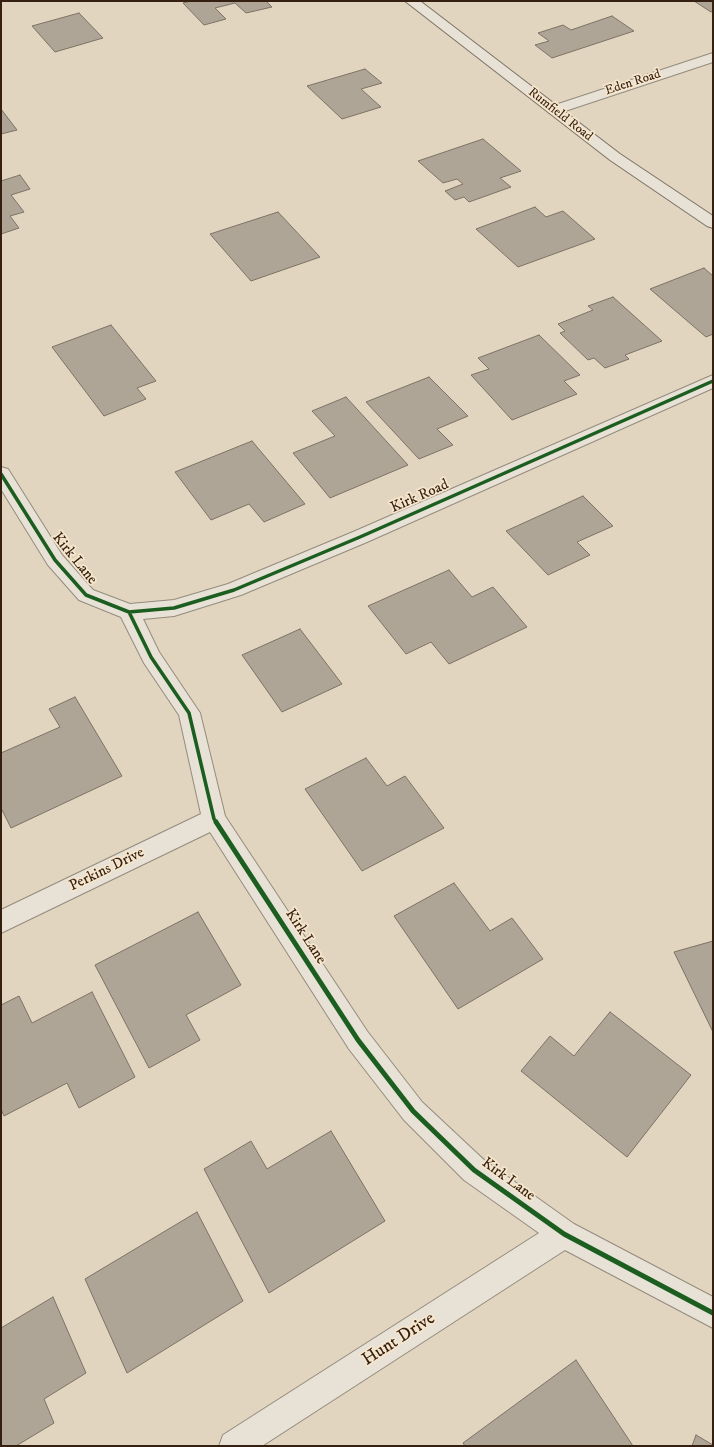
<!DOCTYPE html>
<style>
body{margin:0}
#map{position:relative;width:714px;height:1447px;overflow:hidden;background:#e2d5bf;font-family:"IM FELL DW Pica",serif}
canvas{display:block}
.frame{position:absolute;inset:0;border:2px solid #341f11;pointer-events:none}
</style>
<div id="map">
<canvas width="714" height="1447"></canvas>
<div class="frame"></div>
</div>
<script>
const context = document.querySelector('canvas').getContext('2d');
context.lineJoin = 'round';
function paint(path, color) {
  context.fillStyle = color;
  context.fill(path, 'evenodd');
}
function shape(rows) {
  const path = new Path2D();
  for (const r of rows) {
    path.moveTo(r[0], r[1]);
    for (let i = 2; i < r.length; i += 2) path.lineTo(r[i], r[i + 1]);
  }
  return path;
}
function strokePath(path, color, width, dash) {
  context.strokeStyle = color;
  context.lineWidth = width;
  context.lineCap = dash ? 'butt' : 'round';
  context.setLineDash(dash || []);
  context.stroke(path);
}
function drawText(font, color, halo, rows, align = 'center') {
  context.font = font + ' "IM FELL DW Pica",serif';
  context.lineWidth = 3.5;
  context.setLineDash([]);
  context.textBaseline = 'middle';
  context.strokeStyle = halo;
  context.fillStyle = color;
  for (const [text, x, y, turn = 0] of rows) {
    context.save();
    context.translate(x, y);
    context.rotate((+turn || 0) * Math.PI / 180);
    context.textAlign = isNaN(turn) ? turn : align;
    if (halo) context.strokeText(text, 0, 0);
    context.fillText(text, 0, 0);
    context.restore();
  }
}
const building = shape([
 [191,1,266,1,272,7,246,13,235,3,215,8,226,19,204,25,183,3,191,1],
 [694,1,713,1,713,11,711,12,694,1],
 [79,13,103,38,55,52,32,26,79,13],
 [612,16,634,31,552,58,535,45,549,41,538,33,563,25,571,30,612,16],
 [365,69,382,83,361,89,381,107,342,119,307,86,365,69],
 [1,109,17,130,1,134,1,109],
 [483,139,521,171,500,178,511,187,469,202,464,197,455,200,445,191,463,184,457,179,443,183,418,161,483,139],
 [20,175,30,189,11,195,24,212,10,216,19,228,1,234,1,181,20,175],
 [535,207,546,217,563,211,595,239,518,267,476,229,535,207],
 [278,212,320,257,251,281,210,234,278,212],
 [704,268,713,276,713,334,706,337,650,289,704,268],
 [613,297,662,341,625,355,629,359,605,368,594,358,588,360,560,333,565,331,558,324,593,310,588,306,613,297],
 [111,325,156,381,137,388,146,399,104,416,52,347,111,325],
 [539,335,580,375,564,381,577,394,512,420,471,375,489,369,478,358,539,335],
 [429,377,468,416,437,429,453,445,419,459,366,402,429,377],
 [346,397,408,465,330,498,293,453,335,436,312,411,346,397],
 [252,441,305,504,264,522,249,504,211,520,175,472,252,441],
 [583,496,613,526,577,542,590,555,548,575,506,531,583,496],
 [449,570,472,597,493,587,527,627,449,664,431,642,406,654,368,606,449,570],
 [300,629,342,684,282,712,242,655,300,629],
 [75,697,122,776,11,828,1,808,1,753,60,727,49,709,75,697],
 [366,758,387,786,405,776,444,828,362,871,305,789,366,758],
 [454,883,490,931,512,918,543,959,458,1009,394,916,454,883],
 [198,912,241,985,186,1015,200,1040,149,1068,95,965,198,912],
 [713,941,713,1032,674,952,713,941],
 [92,992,135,1077,79,1108,67,1083,4,1116,1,1109,1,1005,19,996,32,1023,92,992],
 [610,1012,691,1075,627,1157,521,1071,550,1036,574,1056,610,1012],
 [331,1131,385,1221,269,1293,204,1169,251,1141,267,1169,331,1131],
 [197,1212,243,1301,127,1373,85,1279,197,1212],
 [53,1297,86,1373,44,1399,54,1423,16,1446,1,1446,1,1328,53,1297],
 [576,1360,633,1446,465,1446,463,1443,576,1360],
 [696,1435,713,1445,713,1446,692,1446,696,1435]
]);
paint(building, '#afa596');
strokePath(building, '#7c7265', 1);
const minor = shape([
 [713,375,713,388,367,542,241,595,174,616,143,619,159,652,200,713,225,816,367,1031,422,1102,484,1160,574,1224,713,1297,713,1328,565,1250,262,1446,219,1446,223,1435,539,1233,464,1180,404,1120,349,1049,210,832,1,933,1,910,201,814,179,715,144,663,121,617,79,600,48,565,1,489,1,467,8,469,62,555,93,590,130,604,174,600,228,584,353,532,713,375]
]);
const tertiary = shape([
 [713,53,713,62,559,113,554,114,549,113,547,110,549,107,713,53]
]);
const secondary = shape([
 [405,1,420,1,620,154,713,216,713,228,707,226,610,160,405,1]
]);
strokePath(minor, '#948b7d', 2);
strokePath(tertiary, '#948b7d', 2);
strokePath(secondary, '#7c7265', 2);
paint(minor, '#e7e1d6');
paint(tertiary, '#e7e1d6');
paint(secondary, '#e7e1d6');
strokePath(shape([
 [1,474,55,560,86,595,129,612,151,657,189,713,214,819,217,823],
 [129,612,174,608,234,590,360,537,713,381]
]), '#1b5e20', 3.5);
strokePath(shape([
 [216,822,358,1040,413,1111,474,1170,564,1234,713,1313]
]), '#1b5e20', 5);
drawText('13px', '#341f11', '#f6e6cc', [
 ["Eden Road",633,83,-18],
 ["Rumfield Road",560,115,38]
]);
drawText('15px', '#341f11', '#f6e6cc', [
 ["Kirk Road",420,497,-24],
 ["Kirk Lane",74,559,51],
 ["Perkins Drive",107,870,-26],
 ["Kirk Lane",305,937,57],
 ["Kirk Lane",508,1180,36]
]);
drawText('18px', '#341f11', '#f6e6cc', [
 ["Hunt Drive",399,1340,-33]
]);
</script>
